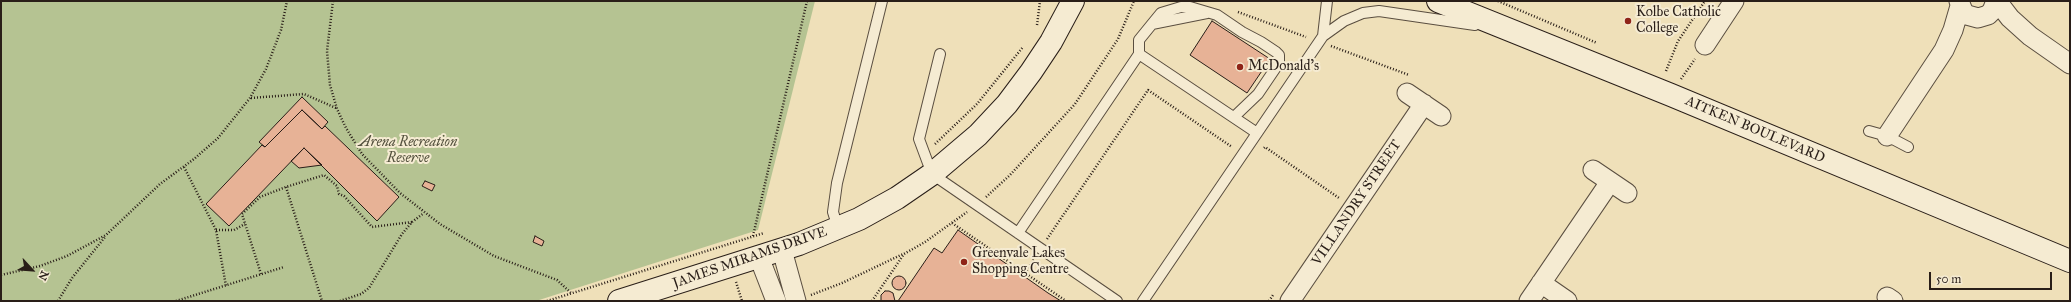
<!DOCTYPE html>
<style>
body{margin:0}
#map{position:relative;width:2071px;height:302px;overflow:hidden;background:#efe0b9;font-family:"IM FELL Great Primer",serif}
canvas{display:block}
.frame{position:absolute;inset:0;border:2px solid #291e18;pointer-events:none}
.north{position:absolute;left:12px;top:250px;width:40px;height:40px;-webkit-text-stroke:3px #f5ebd2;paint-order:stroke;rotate:116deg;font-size:11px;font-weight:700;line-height:16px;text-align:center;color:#291e18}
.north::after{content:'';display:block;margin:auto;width:14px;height:18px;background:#291e18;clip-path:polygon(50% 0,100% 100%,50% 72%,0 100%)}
.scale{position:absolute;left:1929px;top:272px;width:123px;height:18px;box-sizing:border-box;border:2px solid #291e18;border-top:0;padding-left:5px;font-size:12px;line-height:14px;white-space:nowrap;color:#291e18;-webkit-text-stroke:3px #f5ebd2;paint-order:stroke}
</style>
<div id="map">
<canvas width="2071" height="302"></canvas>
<div class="frame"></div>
<div class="north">N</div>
<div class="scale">50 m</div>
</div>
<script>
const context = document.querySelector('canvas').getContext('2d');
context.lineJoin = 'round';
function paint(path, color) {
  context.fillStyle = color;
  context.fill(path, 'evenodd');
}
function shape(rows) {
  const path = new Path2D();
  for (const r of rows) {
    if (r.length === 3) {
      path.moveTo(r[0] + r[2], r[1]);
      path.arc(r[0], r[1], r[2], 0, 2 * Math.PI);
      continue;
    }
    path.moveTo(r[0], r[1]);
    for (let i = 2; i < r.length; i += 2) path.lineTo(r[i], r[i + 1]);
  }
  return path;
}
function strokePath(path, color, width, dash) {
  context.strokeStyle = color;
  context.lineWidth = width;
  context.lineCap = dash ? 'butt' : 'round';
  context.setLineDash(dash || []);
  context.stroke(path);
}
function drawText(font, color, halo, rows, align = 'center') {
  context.font = font + ' "IM FELL Great Primer",serif';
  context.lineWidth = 4;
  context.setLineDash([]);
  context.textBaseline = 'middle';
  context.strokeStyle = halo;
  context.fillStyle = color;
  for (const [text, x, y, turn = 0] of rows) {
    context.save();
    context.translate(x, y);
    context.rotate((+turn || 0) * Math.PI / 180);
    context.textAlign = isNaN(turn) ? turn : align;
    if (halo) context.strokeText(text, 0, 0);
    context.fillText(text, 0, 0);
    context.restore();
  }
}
paint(shape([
 [1,1,815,1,758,230,536,301,1,301]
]), '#b5c392');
const building = shape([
 [1212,21,1270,59,1247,93,1190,55,1212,21],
 [302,97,328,122,322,129,302,110,265,147,259,142,302,97],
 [302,110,322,129,325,126,399,197,377,221,304,148,229,226,206,204,262,145,265,147,302,110],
 [304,148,322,165,299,168,291,161,304,148],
 [425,181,435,185,432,191,422,186,425,181],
 [958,230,1048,293,1061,301,898,301,934,248,942,253,958,230],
 [535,236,544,241,542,246,533,242,535,236],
 [899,283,7],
 [885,291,889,291,893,293,895,301,881,301,881,295,885,291]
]);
paint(building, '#e7b296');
strokePath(building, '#291e18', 1);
const lane = shape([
 [1152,24,1207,13],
 [1323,36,1327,1],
 [940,54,919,139,932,174,1117,301],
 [1139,54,1139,40,1152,24,1161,13,1181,7,1190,7,1217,15,1242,32,1261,42,1276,52,1279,55,1279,63,1258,94,1235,116],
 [1869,131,1887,136,1908,147],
 [838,228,833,212,837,183,882,1],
 [1018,233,1139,54,1257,133],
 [1143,301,1323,36,1344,21,1363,13,1379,11,1475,25]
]);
const street = shape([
 [1959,1,1963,11,1967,15,1978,18,1988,15,1992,11,1996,1],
 [1997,1,2010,18,2030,36,2070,64],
 [1705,45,1734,1],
 [1407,93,1441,116],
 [1887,136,1944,50,1953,30,1960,6],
 [1593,170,1627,193],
 [782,250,796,301],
 [759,257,776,301],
 [1541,283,1567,301],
 [1887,297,1893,301],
 [1290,301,1424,104],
 [1529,301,1610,182]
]);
const secondary = shape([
 [1438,1,1671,95,2070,261],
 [619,301,799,244,859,219,897,198,932,174,978,135,1007,104,1031,72,1051,42,1073,1]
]);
strokePath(lane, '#5a4e40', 12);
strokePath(street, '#5a4e40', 21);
strokePath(secondary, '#291e18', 24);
strokePath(shape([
 [333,1,327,51,330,85,337,109,346,128,362,154,400,193,440,224,494,256,557,280,571,293],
 [1498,1,1597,43],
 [1238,12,1306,37],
 [1037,25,1040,1],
 [1331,46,1409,75],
 [1666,71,1678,41,1705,1],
 [1681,79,1695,59],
 [251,98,304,94,336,108],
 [935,144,977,104,1023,47],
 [1264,148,1265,147,1339,198],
 [184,167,216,230,226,286],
 [286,187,322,301],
 [986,197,1010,175,1075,104,1118,39,1134,1],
 [952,223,1066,301],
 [216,230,234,230,245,224],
 [753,236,807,1],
 [1047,239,1148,90,1232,147],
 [1025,273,1035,258],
 [261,274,242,214,260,197,286,187,324,175,337,186,339,194,344,196,372,227,412,222],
 [1,275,40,266,67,256,106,235,160,184,194,159,218,138,250,98,266,69,281,30,287,1],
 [736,282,742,301],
 [811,295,842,283,903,254],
 [58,301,72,278,105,237],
 [176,301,284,267],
 [340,301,361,294,369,288,402,234,412,222,424,213],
 [547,301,764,233],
 [872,301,904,254,925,242,967,212],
 [1269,301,1273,295]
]), '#291e18', 2.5, [1, 2]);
strokePath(lane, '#f5ebd2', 10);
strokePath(street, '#f5ebd2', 19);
strokePath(secondary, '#f5ebd2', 22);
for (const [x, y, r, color] of [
 [1628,21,4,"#8f2418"],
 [1240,67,4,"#8f2418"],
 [964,262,4,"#8f2418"]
]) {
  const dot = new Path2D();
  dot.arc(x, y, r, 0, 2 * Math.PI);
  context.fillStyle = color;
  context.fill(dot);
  strokePath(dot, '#f5ebd2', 1.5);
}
drawText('14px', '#291e18', '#f5ebd2', [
 ["Kolbe Catholic",1636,13],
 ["College",1636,29],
 ["McDonald's",1248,67],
 ["Greenvale Lakes",972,254],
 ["Shopping Centre",972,270]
], 'left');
drawText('14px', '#291e18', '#f5ebd2', [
 ["AITKEN BOULEVARD",1755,130,23],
 ["VILLANDRY STREET",1357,203,-56],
 ["JAMES MIRAMS DRIVE",750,258,-19]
]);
drawText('italic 14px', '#53503d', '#f5ebd2', [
 ["Arena Recreation",408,143],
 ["Reserve",408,159]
]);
</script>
